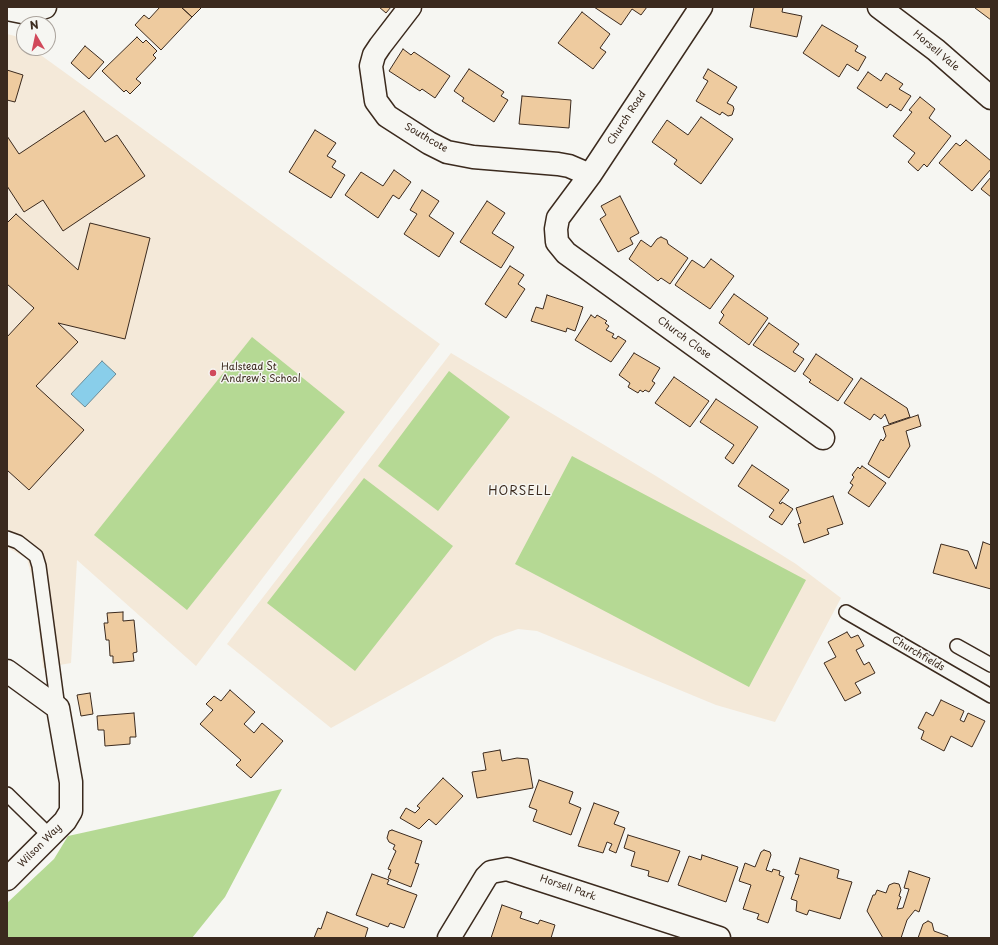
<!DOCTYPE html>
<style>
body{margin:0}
#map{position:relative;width:998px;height:945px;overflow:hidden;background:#f6f6f2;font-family:"Playpen Sans",sans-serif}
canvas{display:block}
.frame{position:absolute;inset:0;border:8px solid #3b2a1e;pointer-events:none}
.north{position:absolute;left:16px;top:16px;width:40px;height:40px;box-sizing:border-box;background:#f6f6f2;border:1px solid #aba49d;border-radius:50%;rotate:351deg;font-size:11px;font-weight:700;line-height:16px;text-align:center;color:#3b2a1e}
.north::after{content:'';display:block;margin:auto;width:14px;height:18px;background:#d1495b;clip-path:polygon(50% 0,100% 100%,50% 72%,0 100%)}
</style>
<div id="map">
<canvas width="998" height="945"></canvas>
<div class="frame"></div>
<div class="north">N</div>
</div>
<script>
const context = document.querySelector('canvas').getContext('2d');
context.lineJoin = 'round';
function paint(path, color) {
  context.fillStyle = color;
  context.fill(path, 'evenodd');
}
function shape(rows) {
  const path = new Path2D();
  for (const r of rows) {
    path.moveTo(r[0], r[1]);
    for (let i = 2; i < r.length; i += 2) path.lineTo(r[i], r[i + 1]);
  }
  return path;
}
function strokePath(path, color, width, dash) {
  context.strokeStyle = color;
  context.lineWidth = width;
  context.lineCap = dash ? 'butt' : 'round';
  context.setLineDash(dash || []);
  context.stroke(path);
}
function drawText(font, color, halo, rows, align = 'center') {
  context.font = font + ' "Playpen Sans",sans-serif';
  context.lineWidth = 3;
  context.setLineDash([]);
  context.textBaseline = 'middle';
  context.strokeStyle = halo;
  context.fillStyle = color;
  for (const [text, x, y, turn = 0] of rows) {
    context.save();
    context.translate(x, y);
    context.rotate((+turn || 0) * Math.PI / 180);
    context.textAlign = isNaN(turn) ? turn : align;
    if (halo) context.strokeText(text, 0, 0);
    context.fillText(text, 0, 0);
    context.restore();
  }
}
paint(shape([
 [7,34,15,36,24,43,24,48,31,48,440,344,196,666,77,560,71,663,43,668,35,589,27,559,7,547],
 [451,353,656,476,796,564,841,598,775,722,716,705,537,631,518,629,495,637,331,728,227,644]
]), '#f4e9d9');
paint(shape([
 [252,337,345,412,187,610,94,535],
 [449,371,510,417,438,511,378,466],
 [572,456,806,580,749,687,515,564],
 [364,478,453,546,355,671,267,603],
 [282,789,225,897,192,938,7,938,7,903,54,859,68,836]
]), '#b5d994');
const water = shape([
 [102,361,116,374,85,407,71,394,102,361]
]);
paint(water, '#89ceea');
strokePath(water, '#6a8c98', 1);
const building = shape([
 [160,7,181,7,192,17,161,50,135,25,144,15,149,19,160,7],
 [181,7,202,7,192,17,181,7],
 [379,7,391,7,386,13,379,7],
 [594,7,647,7,641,15,632,9,621,25,594,7],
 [754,7,783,7,782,12,802,16,797,37,750,27,754,7],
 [976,7,991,7,991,20,975,8,976,7],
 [582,12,610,34,600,48,606,52,593,69,558,43,582,12],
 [822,25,858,46,855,51,866,57,858,71,847,64,839,77,803,53,822,25],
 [137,37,143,43,146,40,157,51,153,55,156,58,136,79,141,83,130,94,126,90,124,92,102,71,137,37],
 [85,46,104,62,89,79,71,63,85,46],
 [403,49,411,55,414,52,450,76,435,98,422,89,420,91,389,71,403,49],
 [469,69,504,92,501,96,508,100,494,122,462,101,464,98,454,91,469,69],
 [708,69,737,87,727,103,733,106,734,109,732,115,728,116,722,112,720,115,696,101,708,81,703,78,708,69],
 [7,70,23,75,15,102,7,100,7,70],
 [868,72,881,81,886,73,903,84,899,89,911,96,901,111,890,104,887,108,857,88,868,72],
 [522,96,571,100,569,128,519,124,522,96],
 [920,97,935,109,929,118,951,136,927,167,924,164,918,171,908,162,915,153,893,136,912,112,909,110,920,97],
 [84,111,105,142,117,135,145,176,63,231,43,200,24,212,7,186,7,136,19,154,84,111],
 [701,117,733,139,701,184,674,164,677,160,652,142,667,120,688,135,701,117],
 [315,130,336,143,327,156,336,161,332,167,345,175,331,198,289,172,315,130],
 [966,140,991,161,991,169,972,191,939,163,956,143,960,146,966,140],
 [394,170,411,182,399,199,393,195,378,218,345,195,361,172,383,186,394,170],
 [991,177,991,197,981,189,991,177],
 [422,190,439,201,429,216,454,233,439,257,404,234,417,214,410,210,422,190],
 [620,196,639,233,630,238,633,244,618,252,600,219,606,215,601,206,620,196],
 [487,201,505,213,492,233,514,247,501,268,460,242,487,201],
 [16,214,78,270,90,223,150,238,125,339,58,323,78,342,36,386,84,430,29,490,7,470,7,337,34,308,7,284,7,223,16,214],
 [661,237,667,240,668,244,688,258,670,284,661,278,658,281,629,259,641,240,651,247,657,239,661,237],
 [711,259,734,276,710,309,675,285,692,260,704,268,711,259],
 [510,266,524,275,518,284,525,289,506,318,485,304,510,266],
 [734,294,768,318,749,345,719,323,724,315,721,312,734,294],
 [547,295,583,307,575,331,567,328,566,332,531,321,536,307,543,309,547,295],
 [591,315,595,318,597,315,607,321,605,323,609,326,606,330,614,334,612,337,616,339,618,336,626,341,611,362,575,340,591,315],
 [769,323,799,344,793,352,804,359,795,372,753,345,769,323],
 [634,353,660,368,652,381,655,383,649,392,645,390,643,392,640,390,638,393,628,387,630,383,619,375,634,353],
 [816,354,853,379,838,401,809,382,811,380,803,374,816,354],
 [674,377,709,401,690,427,655,403,674,377],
 [861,378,907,408,910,417,889,424,885,414,881,419,874,414,870,420,844,403,861,378],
 [716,399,758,427,733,464,725,458,734,445,700,422,716,399],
 [918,415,921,426,906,431,910,446,889,478,868,464,881,439,883,441,886,436,883,427,918,415],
 [752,465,789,490,779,503,781,504,782,502,793,509,782,525,769,517,774,510,738,486,752,465],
 [862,466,886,483,869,507,848,493,853,485,850,483,854,477,852,475,858,467,860,469,862,466],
 [833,496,843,524,827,529,829,534,804,543,798,524,801,523,796,508,833,496],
 [983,542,991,545,991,589,933,573,941,544,968,551,976,569,983,542],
 [123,612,123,621,134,620,137,652,133,653,134,661,113,663,113,656,110,656,109,640,106,640,104,623,108,623,107,613,123,612],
 [847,632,851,638,858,635,864,646,856,650,864,665,869,662,875,673,855,683,861,693,845,701,824,663,836,657,828,642,847,632],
 [230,690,255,712,244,724,254,733,262,723,283,741,251,778,236,765,241,760,200,724,213,710,206,704,214,696,221,701,230,690],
 [90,693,93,714,81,716,77,695,90,693],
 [941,700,964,711,960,720,964,722,968,713,985,721,972,747,951,736,944,751,921,739,924,731,918,728,926,712,933,716,941,700],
 [134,713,136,737,130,737,130,744,105,746,104,730,98,730,97,716,134,713],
 [500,750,502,761,517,758,528,759,533,788,477,798,472,772,486,770,483,753,500,750],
 [443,778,463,796,436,825,429,819,419,829,400,818,406,808,415,813,420,808,417,806,443,778],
 [539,780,573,792,569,803,581,808,571,835,533,821,537,810,529,807,539,780],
 [594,803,619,812,614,824,625,828,616,853,609,850,612,844,607,842,603,853,578,846,594,803],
 [392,830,422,841,415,863,419,864,411,887,388,878,391,870,388,869,396,851,393,849,395,845,389,842,387,838,389,831,392,830],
 [628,835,680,851,668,882,648,876,649,871,631,866,635,852,624,848,628,835],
 [764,850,770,852,771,855,766,870,772,872,773,869,780,871,779,875,784,877,768,923,757,919,759,914,743,909,751,885,739,881,745,863,755,867,761,852,764,850],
 [702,855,738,867,726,902,678,885,689,856,701,860,702,855],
 [800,858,839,870,837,878,852,882,840,919,809,910,807,915,796,911,797,901,791,899,799,875,795,874,800,858],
 [909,871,930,878,919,912,915,910,907,920,901,938,883,938,867,911,873,895,875,895,877,890,886,893,889,885,894,883,899,884,901,890,899,896,901,897,897,909,903,908,909,889,904,888,909,871],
 [372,874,389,880,387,884,417,895,404,928,390,923,388,927,356,915,372,874],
 [502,905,522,912,520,918,538,924,540,920,555,925,551,938,491,938,502,905],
 [327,912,368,928,365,938,314,938,318,928,321,929,327,912],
 [928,921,932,923,934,931,948,936,947,938,918,938,923,924,928,921]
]);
paint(building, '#eecb9f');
strokePath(building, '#3b2a1e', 1);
const service = shape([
 [7,538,18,542,36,556,39,566,58,708],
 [846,612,991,696],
 [957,646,991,665],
 [7,794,50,836]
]);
const minor = shape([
 [410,7,380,46,374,55,371,66,376,101,387,116,429,143,447,152,473,157,558,164,569,166,590,175],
 [701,7,590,175,558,218,556,229,557,242,566,253,823,438],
 [879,7,936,50,991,98],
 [7,9,27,13,45,7],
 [7,671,58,708,71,782,71,811,65,821,7,879],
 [449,938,486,877,491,872,507,869,719,938]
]);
strokePath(service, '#3b2a1e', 16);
strokePath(minor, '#3b2a1e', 25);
strokePath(service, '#f6f6f2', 13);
strokePath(minor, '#f6f6f2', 22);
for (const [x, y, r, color] of [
 [213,373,4,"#d1495b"]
]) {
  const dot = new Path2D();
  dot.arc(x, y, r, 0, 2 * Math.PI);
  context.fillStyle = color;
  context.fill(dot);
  strokePath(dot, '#f6f6f2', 1.5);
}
drawText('10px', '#3b2a1e', '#f6f6f2', [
 ["Horsell Vale",936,51,40],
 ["Church Road",627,118,-57],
 ["Southcote",426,138,30],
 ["Church Close",684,338,36],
 ["Churchfields",918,654,30],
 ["Wilson Way",40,846,-45],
 ["Horsell Park",568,888,19]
]);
drawText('10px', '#3b2a1e', '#f6f6f2', [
 ["Halstead St",221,367],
 ["Andrew's School",221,379]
], 'left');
context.letterSpacing = '1px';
drawText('12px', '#3b2a1e', '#f6f6f2', [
 ["HORSELL",520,492]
]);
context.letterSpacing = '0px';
</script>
